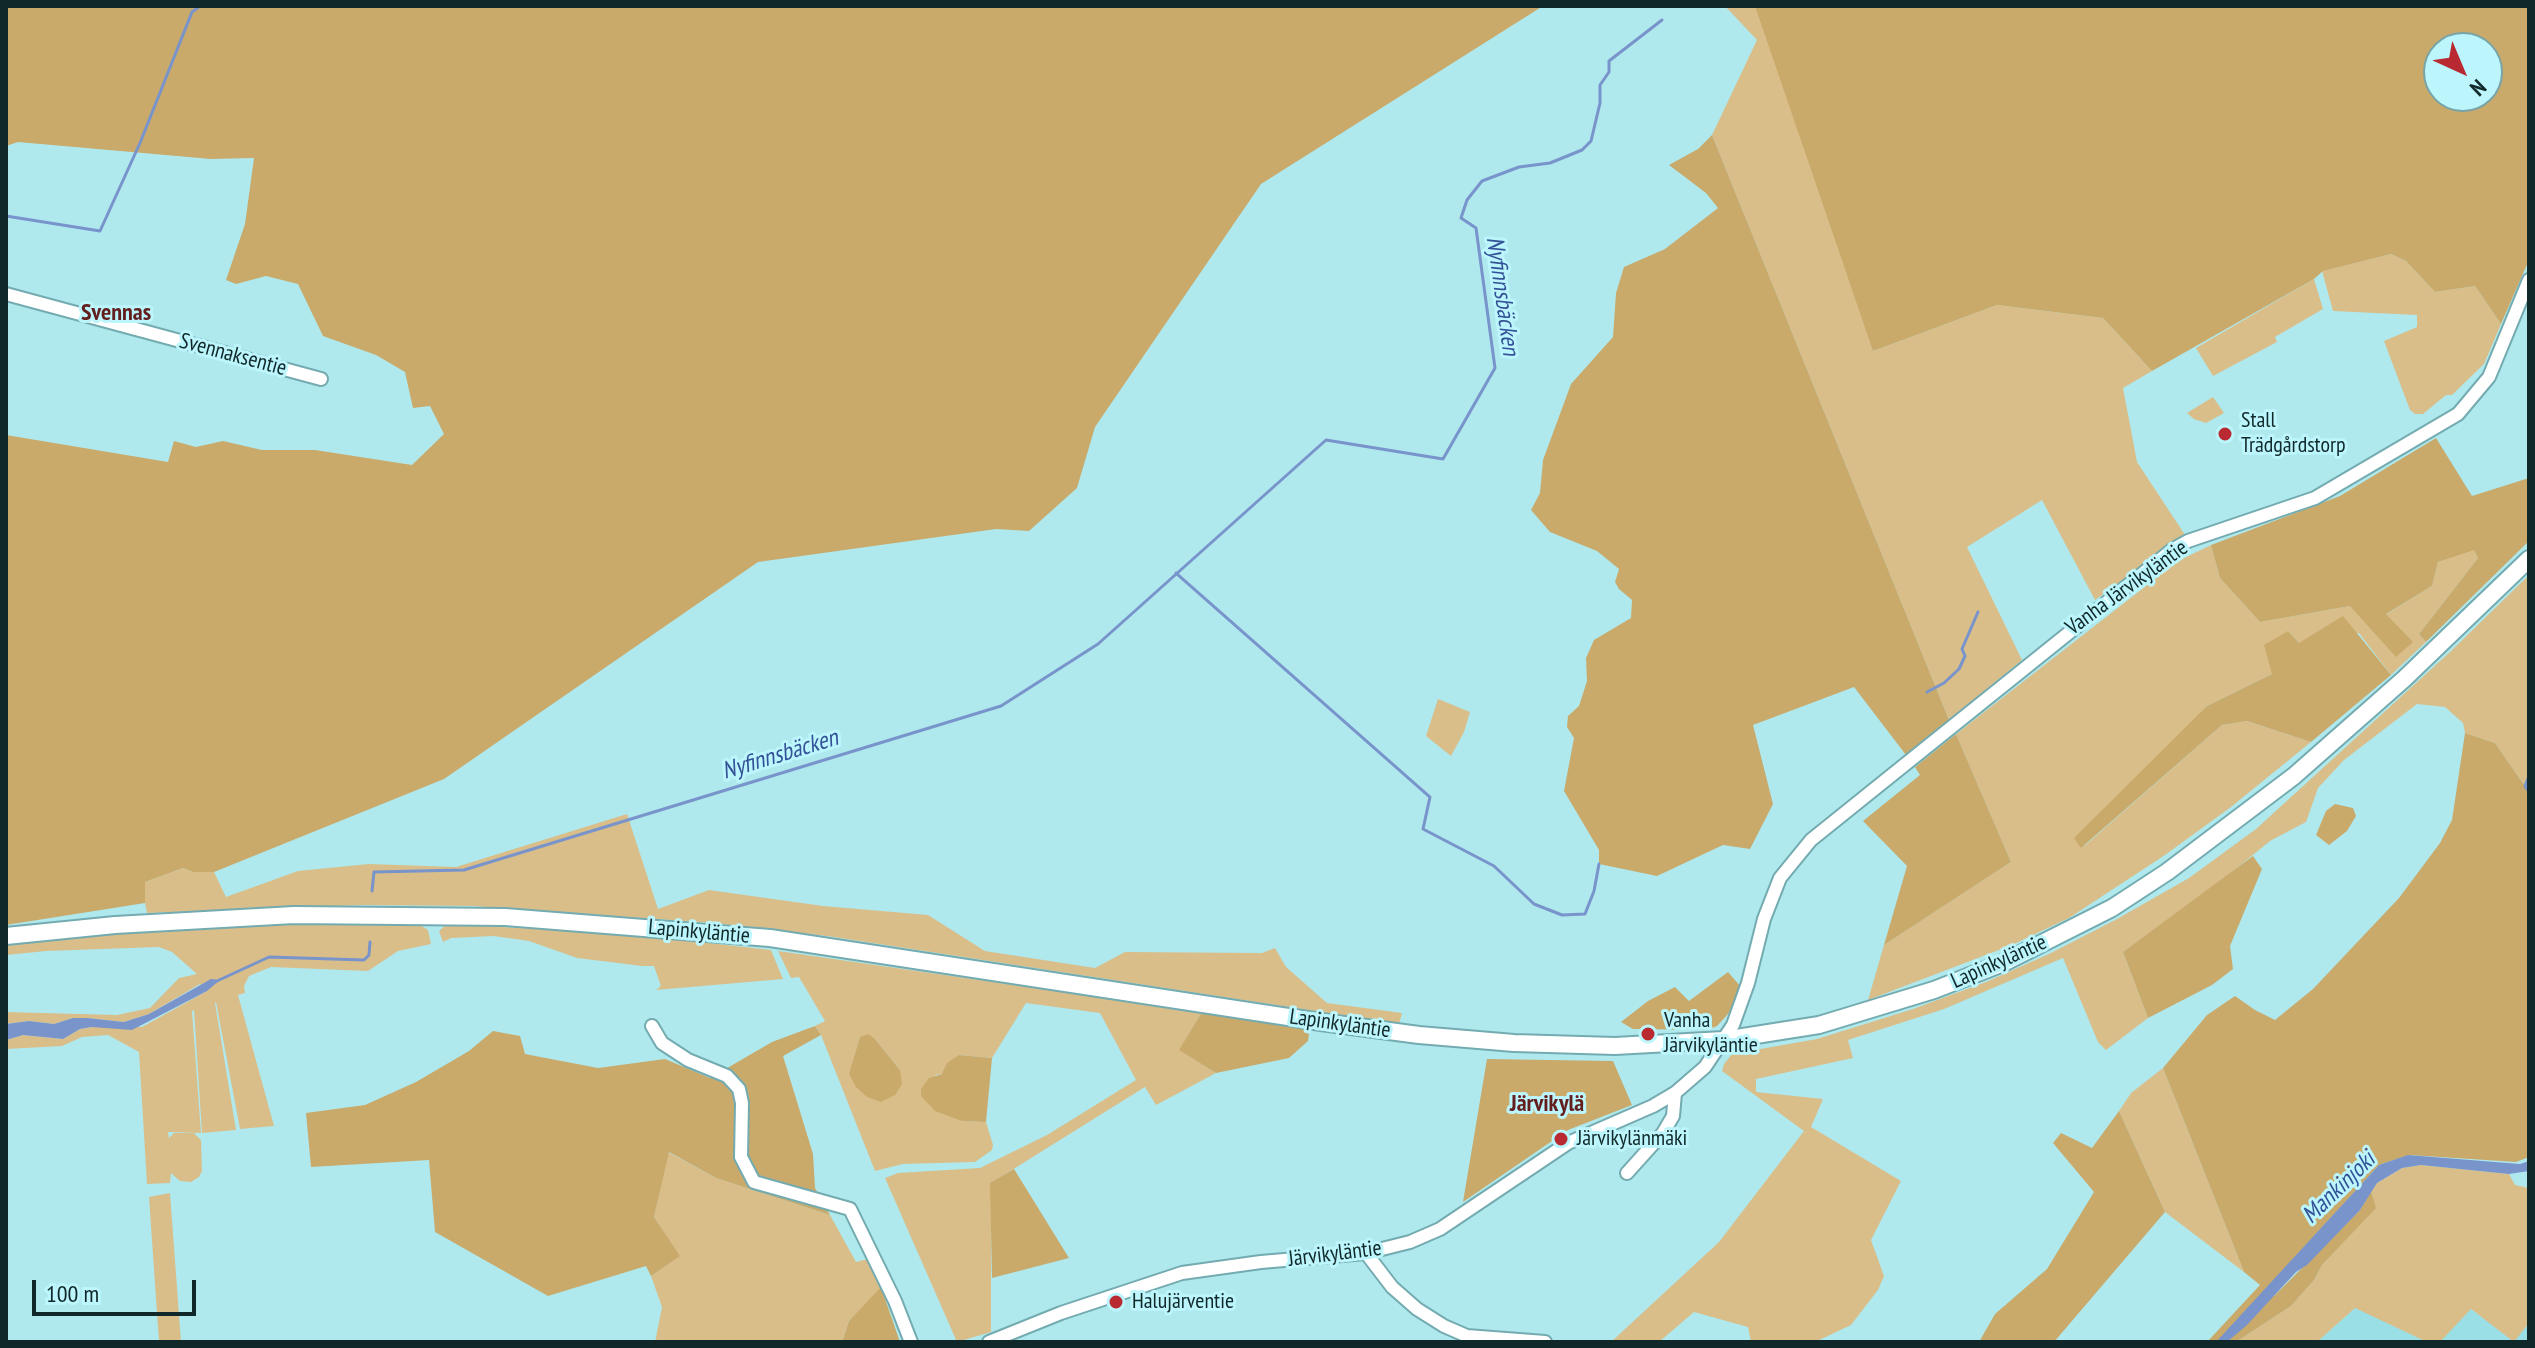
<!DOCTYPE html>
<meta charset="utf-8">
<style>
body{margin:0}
#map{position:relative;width:2535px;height:1348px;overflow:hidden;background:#afe9ee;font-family:"PT Sans Narrow",sans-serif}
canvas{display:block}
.frame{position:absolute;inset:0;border:8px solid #11282a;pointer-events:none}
.north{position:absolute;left:2423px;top:32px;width:80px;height:80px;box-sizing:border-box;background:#bcf6fc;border:2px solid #78a4a8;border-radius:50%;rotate:136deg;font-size:22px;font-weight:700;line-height:32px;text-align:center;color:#11282a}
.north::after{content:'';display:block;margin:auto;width:28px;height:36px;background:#b92931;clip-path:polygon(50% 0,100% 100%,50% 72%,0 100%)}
.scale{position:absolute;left:32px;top:1280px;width:164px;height:36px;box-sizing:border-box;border:4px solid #11282a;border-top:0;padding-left:10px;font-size:24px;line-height:28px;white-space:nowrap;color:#11282a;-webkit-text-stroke:6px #bcf6fc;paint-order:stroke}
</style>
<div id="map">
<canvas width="2535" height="1348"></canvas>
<div class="frame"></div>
<div class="north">N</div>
<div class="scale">100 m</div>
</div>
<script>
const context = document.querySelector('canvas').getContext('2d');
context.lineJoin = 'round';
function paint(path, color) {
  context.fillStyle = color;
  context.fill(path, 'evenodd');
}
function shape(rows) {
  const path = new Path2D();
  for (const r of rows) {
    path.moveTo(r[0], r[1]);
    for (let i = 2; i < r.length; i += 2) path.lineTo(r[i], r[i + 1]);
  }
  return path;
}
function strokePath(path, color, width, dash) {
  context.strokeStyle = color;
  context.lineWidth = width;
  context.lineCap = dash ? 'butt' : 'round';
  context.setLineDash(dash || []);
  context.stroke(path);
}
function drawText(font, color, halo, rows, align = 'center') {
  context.font = font + ' "PT Sans Narrow",sans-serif';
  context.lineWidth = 6;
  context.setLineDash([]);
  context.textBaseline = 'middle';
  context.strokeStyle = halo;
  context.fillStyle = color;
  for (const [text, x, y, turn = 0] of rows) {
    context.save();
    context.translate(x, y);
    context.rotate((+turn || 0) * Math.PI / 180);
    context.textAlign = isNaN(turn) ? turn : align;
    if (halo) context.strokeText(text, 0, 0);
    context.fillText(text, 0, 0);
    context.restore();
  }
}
paint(shape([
 [2407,1262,2514,1341,2529,1323,2529,1342,2317,1342]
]), '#9adfe6');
paint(shape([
 [1725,6,1829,6,1873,351,1997,305,2103,318,2152,371,2123,388,2137,462,2187,538,2169,547,2095,600,2042,500,1967,547,2022,660,1949,720,1712,135,1757,40],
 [2391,254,2406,261,2435,292,2475,286,2501,324,2484,364,2452,395,2446,395,2423,414,2415,414,2410,410,2384,341,2417,327,2417,315,2333,311,2322,271],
 [2314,279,2323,309,2275,337,2277,342,2213,376,2196,348],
 [2213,397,2224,413,2206,423,2194,419,2187,413],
 [2211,545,2220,578,2260,622,2350,606,2385,615,2432,586,2438,562,2474,549,2478,558,2419,634,2426,642,2391,675,2359,633,2299,643,2288,631,2272,674,2207,706,2082,848,2222,725,2247,721,2311,742,2231,807,2165,855,2069,918,2012,945,1868,1000,1884,945,2011,862,1956,734,2178,561],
 [2529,575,2529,792,2495,743,2465,733,2463,723,2445,707,2417,704,2344,760,2318,788,2306,822,2270,841,2211,889,2123,952,2148,1018,2106,1050,2098,1042,2063,958,1944,1009,1848,1040,1853,1058,1756,1079,1756,1092,1823,1099,1811,1127,1901,1181,1871,1240,1884,1276,1878,1290,1851,1325,1815,1342,1751,1342,1748,1327,1694,1312,1659,1342,1611,1342,1719,1242,1804,1131,1722,1071,1724,1064,1732,1054,1817,1039,1913,1009,1986,982,2049,954,2117,919,2189,878,2256,829,2451,651],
 [1438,699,1470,712,1464,732,1451,756,1426,736],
 [627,814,658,909,709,890,823,906,928,915,985,951,1095,968,1125,952,1262,953,1275,948,1286,967,1327,1003,1402,1013,1399,1024,827,936,713,923,473,906,363,905,147,913,145,903,145,882,183,868,193,872,214,872,226,897,298,871,369,864,456,867],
 [323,923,417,923,428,930,431,944,398,951,368,971,271,967,249,976,244,986,245,993,238,995,274,1126,240,1129,216,1002,215,1003,236,1130,202,1133,194,1010,192,1011,201,1133,168,1132,169,1138,174,1133,194,1133,201,1140,202,1171,199,1177,191,1182,180,1181,171,1173,170,1183,147,1184,139,1052,108,1035,82,1037,62,1046,6,1049,6,1040,23,1035,63,1039,80,1029,92,1027,142,1027,207,991,200,984,149,1014,124,1022,87,1018,73,1018,54,1024,29,1021,6,1024,6,1012,117,1015,150,1008,179,978,197,974,172,952,159,947,46,951,6,955,6,944,138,932],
 [447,924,628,934,771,950,783,979,656,990,661,986,654,966,642,966,577,958,529,941,494,936,451,938,443,942,439,931],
 [778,951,1202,1012,1180,1050,1216,1073,1156,1105,1145,1087,991,1183,991,1332,957,1342,885,1178,898,1173,980,1168,1047,1135,1136,1080,1100,1013,1026,1003,992,1058,959,1055,942,1074,935,1075,962,1121,986,1122,993,1145,992,1150,975,1162,903,1164,875,1171,821,1035,815,1026,825,1021,799,977,791,978],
 [860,1037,875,1039,900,1070,855,1055],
 [2163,1068,2244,1272,2165,1212,2119,1111,2131,1093],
 [668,1152,716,1178,830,1215,856,1262,868,1259,881,1289,849,1321,842,1342,655,1342,662,1307,651,1276,679,1256,654,1217],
 [2421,1165,2509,1174,2515,1185,2529,1188,2529,1323,2514,1342,2471,1309,2440,1342,2427,1342,2355,1308,2317,1342,2236,1342,2291,1306,2314,1280,2322,1265,2375,1208,2371,1191,2377,1183,2402,1168],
 [170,1193,181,1342,159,1342,149,1197]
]), '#d9be8a');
paint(shape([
 [6,6,1543,6,1261,184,1095,427,1077,488,1029,531,996,529,758,562,444,779,214,872,193,872,183,868,145,882,145,903,6,925,6,435,168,462,174,441,196,447,223,441,262,450,315,450,412,465,444,434,430,406,413,408,405,372,376,355,323,336,298,284,266,276,236,284,226,280,245,224,254,158,211,159,18,142,6,146],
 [1755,6,2529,6,2529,260,2501,324,2475,286,2435,292,2406,261,2391,254,2323,271,2314,279,2152,371,2103,318,1997,305,1873,351],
 [2439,48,2487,48,2487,96,2439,96],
 [1712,135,1949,720,1906,755,1854,687,1753,725,1773,804,1750,849,1723,845,1657,876,1599,864,1599,850,1564,791,1574,738,1567,727,1568,716,1579,706,1587,681,1586,658,1594,640,1631,618,1632,600,1619,589,1615,582,1619,569,1597,551,1550,532,1531,510,1540,493,1543,460,1571,384,1613,337,1616,293,1624,267,1665,249,1718,208,1706,193,1669,165,1698,149],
 [2436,438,2472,496,2529,478,2529,541,2426,642,2419,634,2478,558,2474,550,2438,562,2432,586,2386,614,2413,642,2396,657,2350,606,2260,622,2220,578,2211,545,2340,496],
 [2343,616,2391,675,2311,742,2247,721,2222,725,2081,848,2074,838,2207,706,2272,674,2264,645,2288,631,2299,643],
 [2465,733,2495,743,2529,792,2529,1157,2516,1162,2409,1155,2379,1165,2266,1289,2274,1296,2360,1210,2371,1191,2376,1208,2322,1265,2314,1280,2291,1306,2236,1342,2207,1342,2260,1285,2244,1272,2163,1068,2207,1015,2235,996,2255,1010,2275,1020,2313,989,2399,898,2440,843,2452,820],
 [1956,734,2011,862,1884,945,1907,866,1863,821,1920,775,1915,767],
 [2335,804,2353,808,2356,816,2347,831,2329,845,2316,835,2326,811],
 [2253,856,2262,869,2230,946,2233,969,2212,985,2148,1018,2123,952],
 [1728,972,1741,987,1729,1013,1717,1026,1707,1030,1633,1029,1621,1022,1648,1001,1675,987,1689,1001],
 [1202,1012,1301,1027,1309,1034,1308,1041,1289,1058,1216,1073,1179,1050],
 [815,1026,821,1035,783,1056,813,1154,815,1188,830,1215,716,1178,669,1152,654,1217,680,1256,651,1276,646,1266,548,1296,435,1232,429,1160,311,1167,306,1113,365,1105,416,1082,469,1051,493,1031,520,1036,525,1054,598,1068,665,1059,710,1078,772,1042],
 [868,1034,875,1039,900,1070,902,1084,895,1095,881,1102,867,1097,856,1087,849,1074,860,1037],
 [959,1055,992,1058,986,1122,962,1121,935,1111,921,1096,921,1089,929,1078,942,1074,947,1063],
 [1487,1059,1613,1061,1632,1105,1568,1130,1463,1202],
 [2119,1111,2165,1212,2054,1342,1979,1342,1995,1314,2047,1269,2094,1192,2053,1143,2061,1133,2092,1148],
 [1014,1169,1069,1258,992,1278,990,1183],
 [881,1287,900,1342,842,1342,849,1321]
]), '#c9aa6b');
paint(shape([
 [211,979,220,980,207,991,132,1030,92,1027,80,1029,63,1039,23,1035,6,1040,6,1024,29,1021,54,1024,73,1018,87,1018,124,1022,149,1014],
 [2408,1155,2520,1164,2529,1161,2529,1171,2509,1174,2421,1165,2402,1168,2377,1183,2360,1210,2307,1265,2296,1272,2247,1325,2227,1342,2216,1342,2379,1165]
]), '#7894cb');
strokePath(shape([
 [6,216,100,231,140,143,192,12,200,6],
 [1176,573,1430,797,1423,829,1494,866,1534,904,1562,915,1585,914,1594,891,1599,864],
 [1927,692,1944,683,1959,669,1965,656,1962,649,1978,612],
 [2529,776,2525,786,2529,792],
 [372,891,374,872,464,870,1001,706,1098,644,1326,440,1443,459,1495,368,1476,228,1461,218,1467,200,1482,181,1519,167,1550,163,1582,150,1591,141,1600,103,1600,85,1609,72,1609,61,1662,20],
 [217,981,269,957,364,960,369,955,370,942]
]), '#7894cb', 3);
const street = shape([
 [6,294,321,379],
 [652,1026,662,1043,688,1060,727,1076,739,1089,742,1103,741,1157,754,1182,850,1209,895,1301,911,1342],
 [1627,1173,1663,1133,1673,1116,1675,1093],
 [1366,1253,1392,1287,1417,1309,1444,1326,1467,1336,1545,1342],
 [989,1342,1061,1313,1182,1273,1261,1262,1366,1253,1410,1242,1440,1229,1568,1143,1653,1106,1675,1093,1705,1067,1733,1025,1748,983,1764,919,1780,878,1811,840,2172,550,2188,541,2315,498,2458,414,2489,377,2529,280]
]);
const secondary = shape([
 [6,936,115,925,294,915,505,917,770,938,1321,1022,1419,1035,1514,1043,1615,1046,1724,1040,1819,1025,1934,990,2003,963,2112,908,2167,872,2294,776,2404,679,2529,559]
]);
strokePath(street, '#73abb0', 16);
strokePath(secondary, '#73abb0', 20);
strokePath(street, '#fff', 12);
strokePath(secondary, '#fff', 16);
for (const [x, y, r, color] of [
 [2225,434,8,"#b92931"],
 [1648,1034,8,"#b92931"],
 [1561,1139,8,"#b92931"],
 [1116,1302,8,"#b92931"]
]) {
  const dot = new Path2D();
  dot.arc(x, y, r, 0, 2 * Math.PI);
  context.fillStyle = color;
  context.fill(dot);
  strokePath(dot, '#bcf6fc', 3);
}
drawText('22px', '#11282a', '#bcf6fc', [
 ["Svennaksentie",233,355,15],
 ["Vanha Järvikyläntie",2127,588,-36],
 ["Lapinkyläntie",699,932,5],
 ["Lapinkyläntie",1999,962,-24],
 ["Lapinkyläntie",1340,1024,8],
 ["Järvikyläntie",1335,1254,-7]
]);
drawText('22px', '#11282a', '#bcf6fc', [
 ["Stall",2241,421],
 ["Trädgårdstorp",2241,446],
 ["Vanha",1664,1021],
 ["Järvikyläntie",1664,1046],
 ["Järvikylänmäki",1577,1139],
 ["Halujärventie",1132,1302]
], 'left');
drawText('italic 24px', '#335297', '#bcf6fc', [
 ["Nyfinnsbäcken",1502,296,82],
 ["Nyfinnsbäcken",780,755,-17],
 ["Mankinjoki",2339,1188,-44]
]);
drawText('bold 24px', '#631e1e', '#bcf6fc', [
 ["Svennas",116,313],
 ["Järvikylä",1547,1104]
]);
</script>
